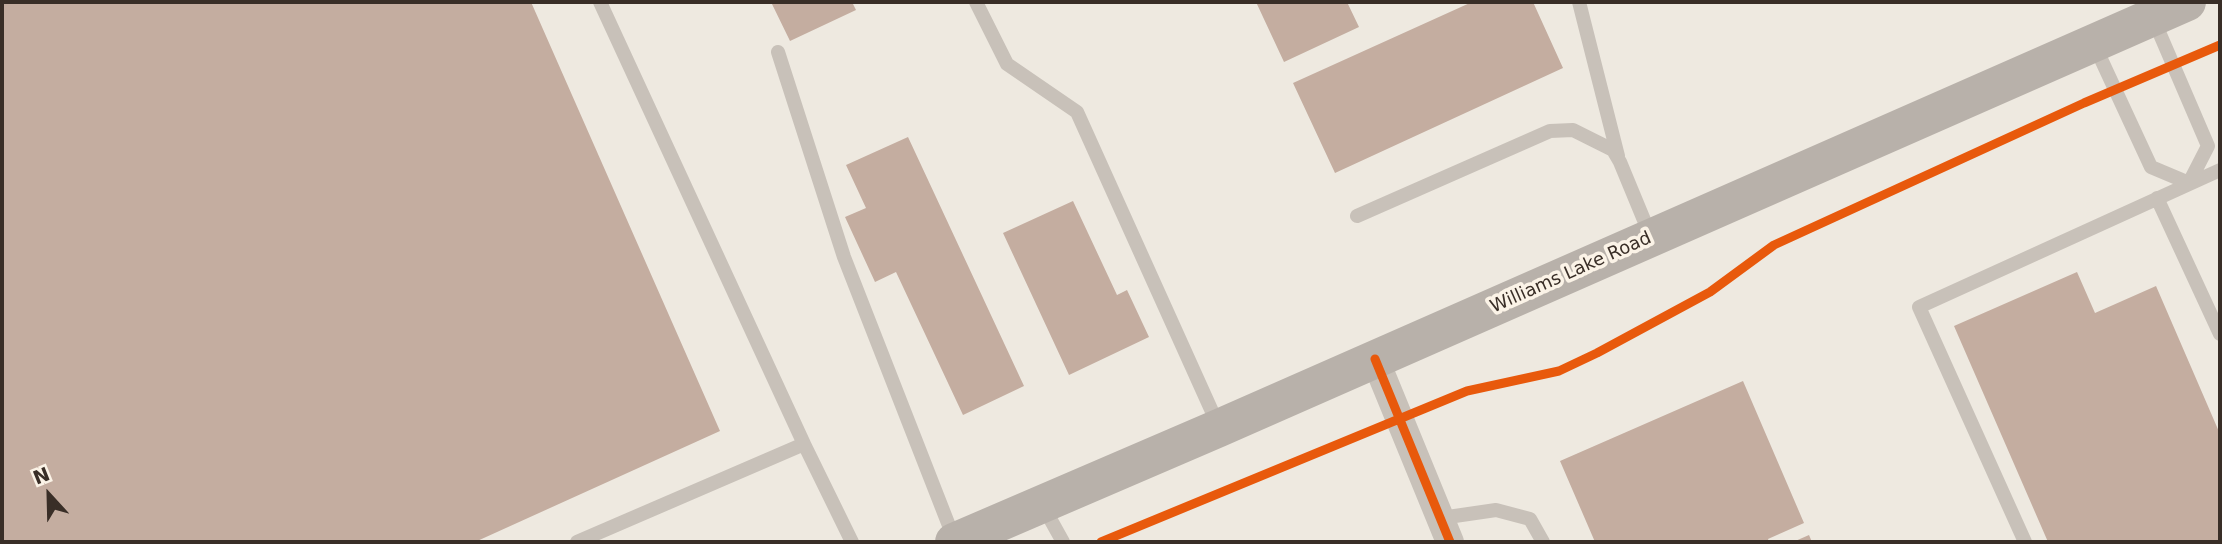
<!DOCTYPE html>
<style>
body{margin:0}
#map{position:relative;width:2222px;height:544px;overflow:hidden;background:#eee9e0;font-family:"DejaVu Sans",sans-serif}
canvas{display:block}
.frame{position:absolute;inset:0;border:4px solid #392e27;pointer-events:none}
.north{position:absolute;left:14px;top:460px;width:70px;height:70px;-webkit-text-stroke:5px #fbf3e7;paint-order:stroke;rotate:338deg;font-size:19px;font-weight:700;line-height:28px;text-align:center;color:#392e27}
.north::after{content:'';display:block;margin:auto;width:24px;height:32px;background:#392e27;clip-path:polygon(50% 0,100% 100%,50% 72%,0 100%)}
</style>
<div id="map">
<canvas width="2222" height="544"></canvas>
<div class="frame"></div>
<div class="north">N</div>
</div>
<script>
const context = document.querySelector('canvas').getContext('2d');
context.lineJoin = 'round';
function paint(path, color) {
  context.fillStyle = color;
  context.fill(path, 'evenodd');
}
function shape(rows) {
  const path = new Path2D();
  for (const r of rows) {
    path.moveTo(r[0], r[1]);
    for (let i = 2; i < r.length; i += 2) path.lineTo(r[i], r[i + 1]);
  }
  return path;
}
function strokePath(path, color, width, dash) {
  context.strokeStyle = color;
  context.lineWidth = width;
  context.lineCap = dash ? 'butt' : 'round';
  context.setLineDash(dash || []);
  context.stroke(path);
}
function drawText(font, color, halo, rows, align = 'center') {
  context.font = font + ' "DejaVu Sans",sans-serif';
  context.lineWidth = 7;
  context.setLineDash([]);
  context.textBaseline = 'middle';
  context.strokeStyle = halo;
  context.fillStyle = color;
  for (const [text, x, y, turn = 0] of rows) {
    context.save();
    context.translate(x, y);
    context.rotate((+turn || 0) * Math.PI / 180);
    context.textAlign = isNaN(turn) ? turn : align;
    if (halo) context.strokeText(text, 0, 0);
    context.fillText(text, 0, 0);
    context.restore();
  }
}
paint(shape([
 [2,2,531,2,720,431,475,542,2,542],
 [771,2,852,2,856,10,790,41],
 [1256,2,1347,2,1359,27,1284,62],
 [1472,2,1533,2,1563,68,1335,173,1293,83],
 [908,137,1024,386,963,415,896,272,875,282,845,217,866,208,846,165],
 [1073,201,1117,295,1127,290,1149,337,1069,375,1003,233],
 [2077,272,2095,313,2156,286,2220,434,2220,542,2048,542,1954,326],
 [1743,381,1804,523,1768,539,1769,542,1595,542,1560,461],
 [1809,535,1812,542,1793,542]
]), '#c4ada0');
strokePath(shape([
 [976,2,1007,64,1077,112,1219,427],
 [1579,2,1618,156],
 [2153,18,2208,146,2189,183],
 [2094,44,2151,167,2189,183],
 [778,52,844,257,955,541],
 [2157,198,2220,334],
 [1357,216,1550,131,1573,130,1613,150,1620,162,1651,237],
 [804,444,852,542],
 [1043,506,1063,542],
 [1441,518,1496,510,1530,519,1543,542],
 [577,542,804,444,600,2],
 [2025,542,1919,307,2220,170]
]), '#c8c1b9', 14);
strokePath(shape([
 [1375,359,1450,542]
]), '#c8c1b9', 28);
strokePath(shape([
 [954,542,1219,428,2187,2]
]), '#b8b1aa', 38);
strokePath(shape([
 [1375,359,1450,542],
 [1101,542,1467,391,1559,371,1597,353,1710,292,1774,245,2084,103,2220,45]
]), '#e8590c', 9);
drawText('18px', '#392e27', '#fbf3e7', [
 ["Williams Lake Road",1571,273,-24]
]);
</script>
